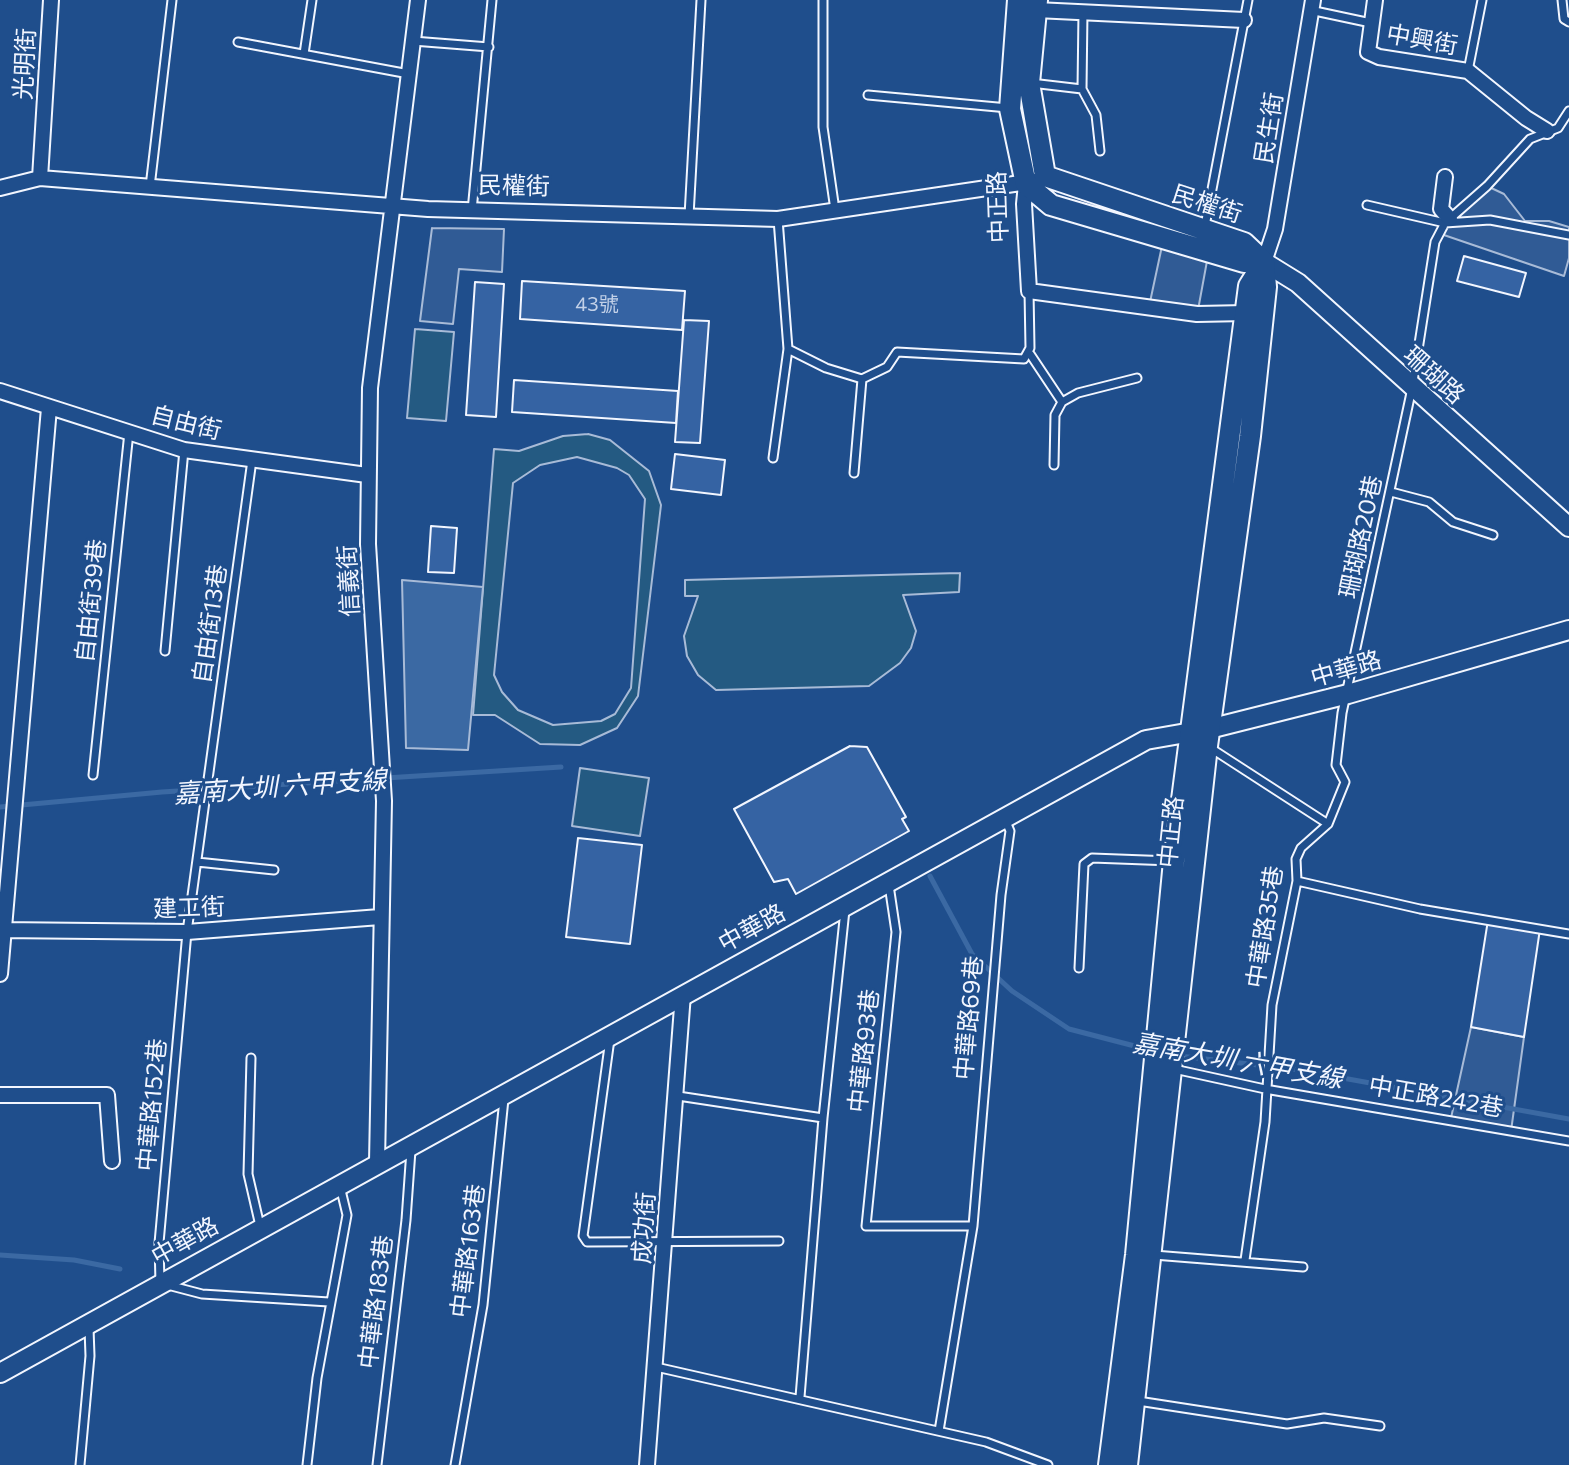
<!DOCTYPE html>
<meta charset="utf-8">
<style>
body{margin:0}
canvas{display:block;background:#1f4e8c}
</style>
<canvas width="1569" height="1465"></canvas>
<script>
const context = document.querySelector('canvas').getContext('2d');
context.lineJoin = 'round';
function paint(path, color) {
  context.fillStyle = color;
  context.fill(path, 'evenodd');
}
function shape(rows) {
  const path = new Path2D();
  for (const r of rows) {
    path.moveTo(r[0], r[1]);
    for (let i = 2; i < r.length; i += 2) path.lineTo(r[i], r[i + 1]);
  }
  return path;
}
function strokePath(path, color, width, dash) {
  context.strokeStyle = color;
  context.lineWidth = width;
  context.lineCap = dash ? 'butt' : 'round';
  context.setLineDash(dash || []);
  context.stroke(path);
}
function drawText(font, color, halo, rows, align = 'center') {
  context.font = font + ' Commissioner,"Noto Sans TC",sans-serif';
  context.lineWidth = 6;
  context.setLineDash([]);
  context.textBaseline = 'middle';
  context.strokeStyle = halo;
  context.fillStyle = color;
  for (const [text, x, y, turn = 0] of rows) {
    context.save();
    context.translate(x, y);
    context.rotate((+turn || 0) * Math.PI / 180);
    context.textAlign = isNaN(turn) ? turn : align;
    if (halo) context.strokeText(text, 0, 0);
    context.fillText(text, 0, 0);
    context.restore();
  }
}
const green = shape([
 [415,329,454,332,446,421,407,418,415,329],
 [588,434,610,440,649,471,661,505,638,696,617,728,580,745,540,744,495,715,473,715,494,449,519,451,563,436,588,434],
 [577,457,617,468,629,475,645,499,631,688,615,714,601,721,553,725,518,710,502,692,494,675,513,483,540,465,577,457],
 [960,573,959,592,903,595,916,631,911,648,900,663,869,686,716,690,698,675,687,656,684,636,698,596,685,596,685,580,960,573],
 [580,768,649,778,640,836,572,826,580,768]
]);
paint(green, '#245a82');
strokePath(green, '#a8bbd7', 2);
const parking = shape([
 [1487,186,1504,194,1525,221,1549,221,1569,227,1569,258,1564,276,1438,233,1487,186],
 [432,228,504,229,502,272,459,269,453,324,420,321,432,228],
 [1162,246,1207,261,1198,310,1150,302,1162,246],
 [1471,1027,1524,1037,1511,1131,1451,1118,1471,1027]
]);
paint(parking, '#305b95');
strokePath(parking, '#a8bbd7', 2);
const water = shape([
 [402,580,483,587,468,750,406,748,402,580]
]);
paint(water, '#3b69a3');
strokePath(water, '#a8bbd7', 2);
strokePath(shape([
 [0,807,162,792,561,767],
 [930,876,972,954,1012,991,1069,1029,1150,1050],
 [1179,1056,1293,1069,1569,1119],
 [0,1255,74,1260,120,1269]
]), '#3b69a3', 5);
const building = shape([
 [1464,256,1526,273,1519,297,1457,281,1464,256],
 [522,281,685,291,682,330,520,319,522,281],
 [475,282,504,284,496,417,466,415,475,282],
 [684,320,709,321,700,443,675,442,684,320],
 [514,380,678,391,676,423,512,412,514,380],
 [675,454,725,460,721,495,671,489,675,454],
 [431,526,457,528,454,573,428,572,431,526],
 [850,746,867,747,906,817,902,819,909,831,796,894,788,879,774,882,734,809,850,746],
 [578,838,642,845,630,944,566,937,578,838],
 [1488,920,1540,929,1524,1037,1471,1027,1488,920]
]);
paint(building, '#3563a3');
strokePath(building, '#f2f6ff', 2);
const service = shape([
 [823,0,823,127,835,210],
 [1562,0,1564,19,1569,22],
 [1310,10,1371,23],
 [1083,12,1082,89,1096,115,1100,151],
 [413,41,489,47],
 [238,42,409,74],
 [304,54,312,0],
 [1468,71,1482,0],
 [1031,83,1082,89],
 [868,95,1008,108],
 [150,187,172,0],
 [1367,205,1445,223,1490,220,1569,235],
 [472,211,492,0],
 [689,216,701,0],
 [1205,226,1248,0],
 [788,349,826,368,862,379],
 [1030,354,1062,402],
 [862,379,887,367,897,352,1024,359,1030,348,1029,291],
 [773,458,788,349,778,219],
 [252,460,187,932,159,1243,160,1283,202,1294,329,1302],
 [1054,465,1055,415,1062,402,1078,393,1137,378],
 [854,473,862,379],
 [1391,492,1429,502,1453,522,1493,535],
 [165,651,184,450],
 [1209,747,1328,824],
 [93,775,129,432],
 [197,862,274,870],
 [1297,881,1420,909,1569,934],
 [889,885,896,932,866,1226,973,1226],
 [1079,968,1084,864,1092,858,1172,861],
 [610,1039,583,1236,587,1242,779,1241],
 [251,1058,248,1174,260,1226],
 [1174,1069,1265,1089,1569,1141],
 [678,1096,823,1118],
 [1154,1255,1303,1267],
 [1245,1260,1265,1122,1272,1005,1297,881,1296,859,1301,848,1328,824,1345,782,1336,765,1342,713,1412,388,1435,242,1445,223,1487,186,1530,139,1558,128,1569,111],
 [656,1367,986,1442,1048,1465],
 [800,1397,823,1118,845,910],
 [1138,1401,1287,1424,1324,1418,1380,1426],
 [939,1431,973,1226,1001,895,1010,831,1005,819],
 [80,1465,90,1356,89,1328],
 [307,1465,317,1378,347,1215,340,1186],
 [377,1465,406,1220,411,1150],
 [455,1465,483,1305,504,1099]
]);
const minor = shape([
 [1375,0,1368,52,1379,57,1468,71,1526,118,1547,131],
 [1036,10,1244,20],
 [1445,177,1441,209,1450,219],
 [40,178,51,0],
 [1026,184,1024,204,1029,291,1197,314,1246,313],
 [0,188,40,178,428,209,778,219,1034,181],
 [1264,262,1275,229,1313,0],
 [0,391,184,450,367,475],
 [0,930,187,932,380,917],
 [0,974,49,408],
 [0,1095,107,1095,112,1161],
 [377,1162,384,801,368,544,370,388,418,0],
 [647,1465,683,994]
]);
const tertiary = shape([
 [1264,262,1298,283,1569,527],
 [0,1373,1146,740,1209,729,1348,694,1569,630]
]);
const secondary = shape([
 [1018,0,1010,109,1026,184,1051,205,1244,262,1264,262],
 [1037,0,1029,83,1045,176,1244,243,1264,262],
 [1109,1465,1136,1255,1174,861,1249,286,1264,262],
 [1127,1465,1207,746,1250,436,1266,287,1264,262]
]);
strokePath(service, '#f2f6ff', 11);
strokePath(minor, '#f2f6ff', 18);
strokePath(tertiary, '#f2f6ff', 22);
strokePath(secondary, '#f2f6ff', 24);
strokePath(service, '#1f4e8c', 7);
strokePath(minor, '#1f4e8c', 14);
strokePath(tertiary, '#1f4e8c', 18);
strokePath(secondary, '#1f4e8c', 20);
drawText('20px', '#c3d1e8', null, [
 ["43號",597,304]
]);
drawText('24px', '#f2f6ff', '#1f4e8c', [
 ["中興街",1422,40,10],
 ["光明街",25,64,-87],
 ["民生街",1269,128,-81],
 ["民權街",514,186,1],
 ["民權街",1207,204,18],
 ["中正路",998,207,-92],
 ["珊瑚路",1434,375,42],
 ["自由街",186,423,14],
 ["珊瑚路20巷",1361,537,-78],
 ["信義街",349,581,-93],
 ["自由街39巷",91,601,-84],
 ["自由街13巷",210,624,-82],
 ["中華路",1346,669,-16],
 ["中正路",1171,832,-84],
 ["建工街",189,908,-2],
 ["中華路35巷",1265,927,-81],
 ["中華路",752,928,-29],
 ["中華路69巷",969,1018,-85],
 ["中華路93巷",864,1051,-84],
 ["中正路242巷",1436,1097,10],
 ["中華路152巷",152,1105,-85],
 ["成功街",644,1228,-86],
 ["中華路",185,1241,-29],
 ["中華路163巷",468,1251,-83],
 ["中華路183巷",376,1302,-83]
]);
drawText('italic 26px', '#f2f6ff', '#1f4e8c', [
 ["嘉南大圳 六甲支線",280,787,-4],
 ["嘉南大圳 六甲支線",1238,1061,10]
]);
</script>
